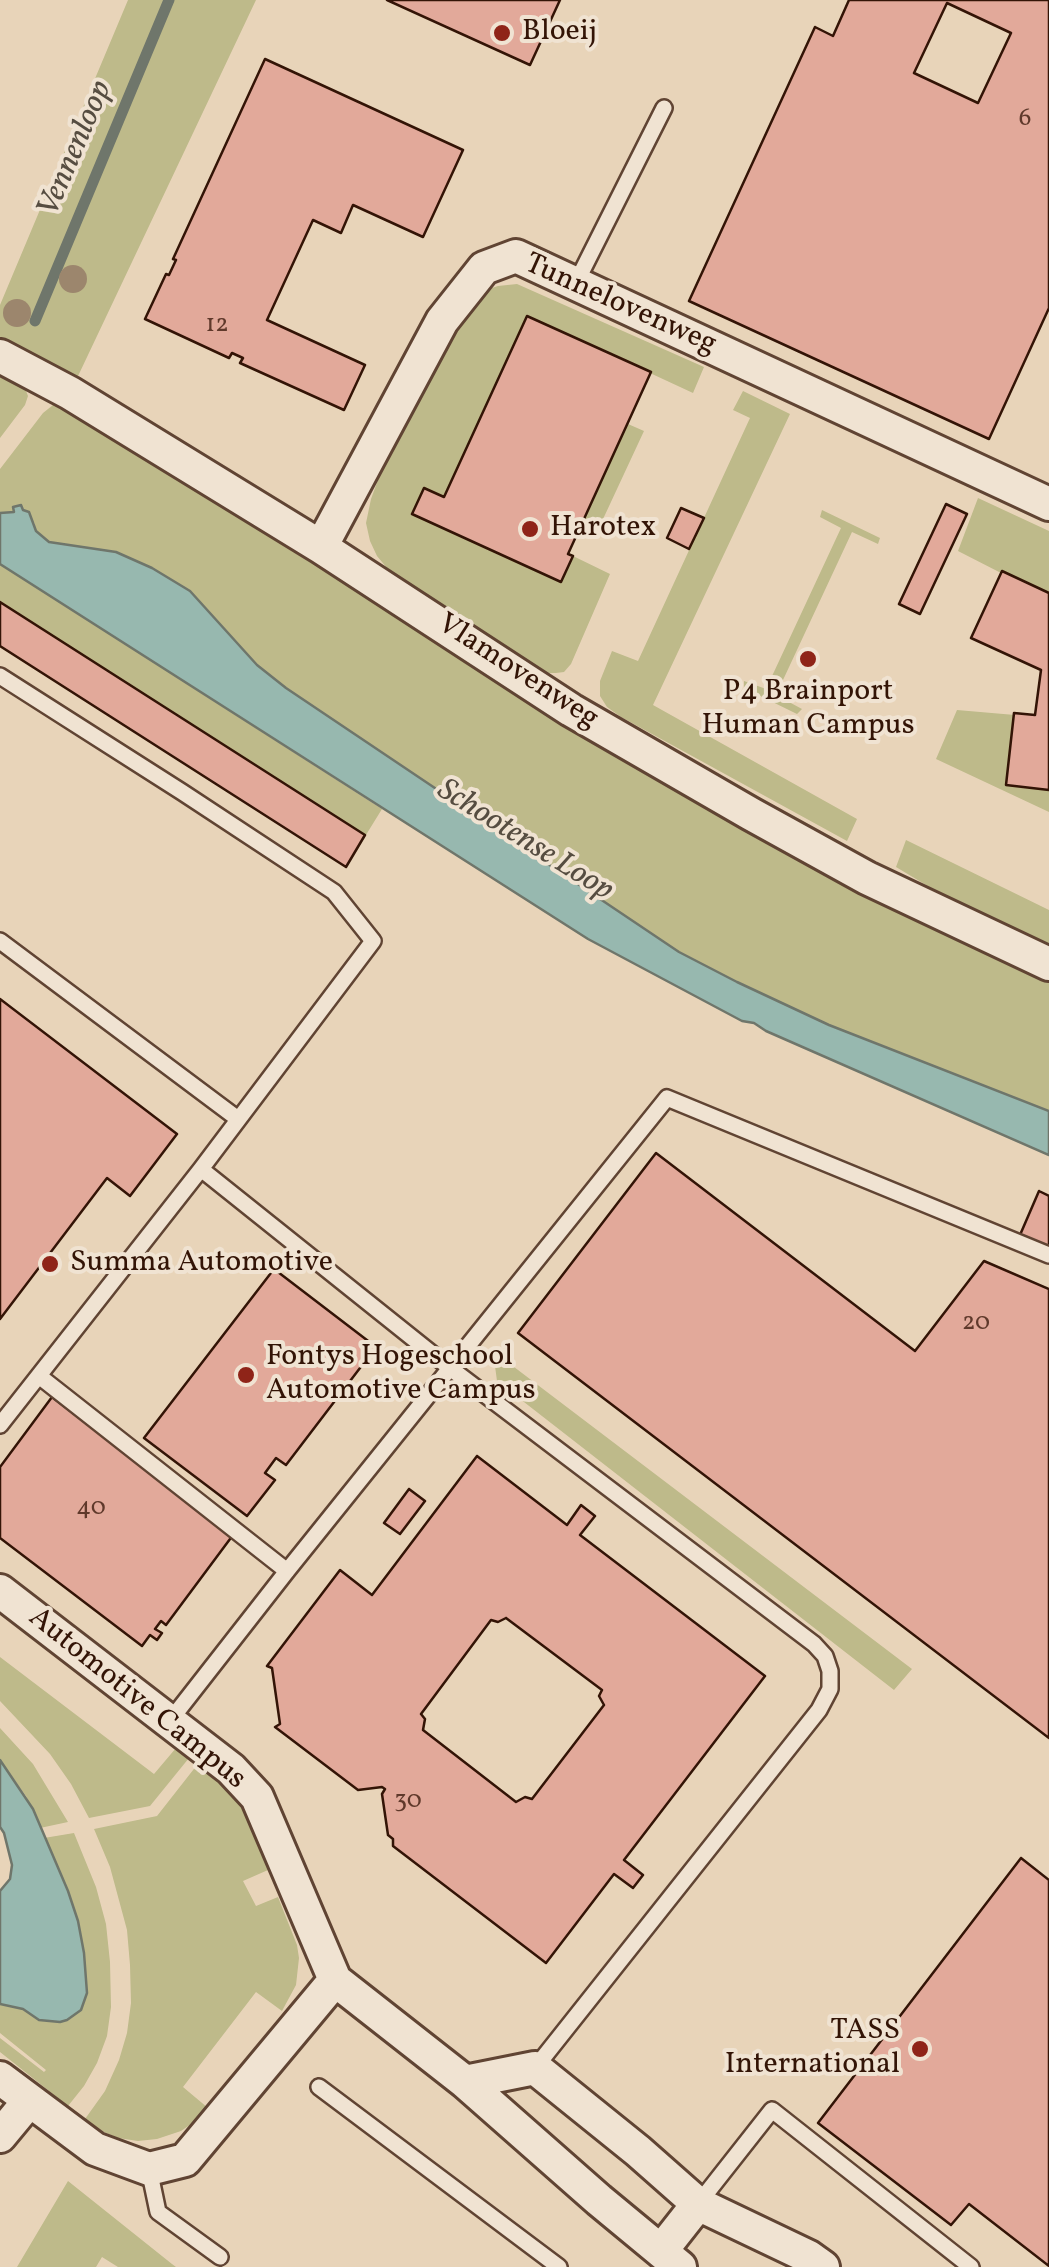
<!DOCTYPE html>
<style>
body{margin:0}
canvas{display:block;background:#e8d4b9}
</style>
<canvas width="1049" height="2267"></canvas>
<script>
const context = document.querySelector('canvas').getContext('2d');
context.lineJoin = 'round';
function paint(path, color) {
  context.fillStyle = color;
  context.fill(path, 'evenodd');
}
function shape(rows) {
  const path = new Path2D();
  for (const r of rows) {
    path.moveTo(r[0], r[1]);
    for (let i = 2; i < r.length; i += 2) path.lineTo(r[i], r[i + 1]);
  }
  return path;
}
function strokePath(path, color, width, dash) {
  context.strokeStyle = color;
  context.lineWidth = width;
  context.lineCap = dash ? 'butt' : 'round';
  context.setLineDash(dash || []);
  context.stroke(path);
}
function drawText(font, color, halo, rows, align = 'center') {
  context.font = font + ' Vollkorn,serif';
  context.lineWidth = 8;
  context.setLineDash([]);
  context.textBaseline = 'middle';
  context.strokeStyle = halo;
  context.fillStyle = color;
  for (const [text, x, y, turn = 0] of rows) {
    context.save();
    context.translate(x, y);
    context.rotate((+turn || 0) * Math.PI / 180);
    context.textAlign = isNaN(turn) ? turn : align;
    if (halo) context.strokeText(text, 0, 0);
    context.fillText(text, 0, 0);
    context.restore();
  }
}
paint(shape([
 [128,0,256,0,70,393,0,353,0,305],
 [517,284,704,367,693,393,527,316,444,497,425,489,413,514,560,582,573,556,610,574,571,664,564,672,556,673,547,673,387,568,377,556,370,541,366,523,371,499,379,477,458,314,486,290,498,286],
 [0,371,23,383,28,396,25,405,0,438],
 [743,391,790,414,653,705,857,819,847,841,621,717,607,707,600,696,600,681,612,651,638,661,750,418,733,410],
 [53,405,59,405,1049,979,1049,1111,829,1025,737,982,679,952,286,688,257,665,190,591,152,568,116,552,49,542,36,531,34,522,14,511,0,513,0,469,43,413],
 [628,424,644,431,597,532,581,526],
 [978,498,1049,531,1049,593,1003,571,1001,573,958,551],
 [822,510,880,538,878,544,852,532,776,695,802,709,797,714,744,688,744,681,766,689,841,528,820,517],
 [0,564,382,809,348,864,0,647],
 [957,710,1015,715,1006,785,1049,790,1049,812,936,759],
 [906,840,1049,910,1049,945,931,888,896,867],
 [493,1351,912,1669,894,1690,497,1381],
 [0,1657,154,1774,176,1748,189,1758,150,1806,89,1818,71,1784,50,1754,0,1701],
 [0,1728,33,1764,68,1822,40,1828,26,1796,0,1760],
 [197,1765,231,1792,245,1812,268,1870,243,1881,256,1906,278,1897,297,1945,299,1958,296,1985,282,2011,256,1992,183,2087,208,2108,197,2120,181,2131,157,2139,138,2141,118,2138,104,2132,85,2119,105,2091,119,2060,127,2033,131,2003,130,1965,127,1930,110,1867,94,1829,157,1816],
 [74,1833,96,1887,106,1924,110,1962,111,2007,107,2036,97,2063,84,2086,68,2106,0,2052,0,2038,44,2072,46,2070,0,2033,0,2004,23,2009,39,2020,60,2022,74,2015,87,1993,84,1952,68,1891,44,1838],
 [68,2181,172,2264,176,2267,118,2267,102,2257,96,2267,17,2267]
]), '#beba8a');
const water = shape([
 [21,505,23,510,29,512,36,531,49,542,116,552,152,568,190,591,257,665,286,688,679,952,737,982,829,1025,1049,1111,1049,1155,766,1031,754,1023,742,1021,588,939,0,564,0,513,14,512,13,507,21,505],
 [0,1760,33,1809,68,1891,78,1921,84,1953,87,1993,81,2010,67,2020,60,2022,39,2020,23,2009,0,2004,0,1891,10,1879,12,1865,4,1833,0,1827,0,1760]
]);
paint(water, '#97b8af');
strokePath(water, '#6f766b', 2.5);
strokePath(shape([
 [35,321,169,0]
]), '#6f766b', 11);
const building = shape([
 [387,0,560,0,530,65,387,0],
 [849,0,1049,0,1049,308,989,439,689,301,815,27,833,36,849,0],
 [947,3,1011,33,978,103,914,73,947,3],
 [265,59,463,150,423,237,353,205,341,233,313,220,267,320,365,365,344,410,240,363,243,358,232,353,229,358,145,319,166,274,169,275,176,260,173,259,265,59],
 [527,316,651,372,568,554,573,556,561,582,412,514,424,488,444,497,527,316],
 [946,504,967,514,920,614,899,604,946,504],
 [681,508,704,518,689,549,667,538,681,508],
 [1002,571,1049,593,1049,790,1006,785,1014,713,1035,715,1041,670,971,638,1002,571],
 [0,602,365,835,346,867,0,646,0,602],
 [0,999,177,1134,130,1196,107,1178,0,1319,0,999],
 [656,1153,915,1351,984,1261,1049,1289,1049,1738,518,1333,656,1153],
 [1039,1191,1049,1196,1049,1247,1020,1235,1039,1191],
 [274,1269,376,1347,286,1465,276,1458,265,1473,275,1480,247,1516,144,1438,274,1269],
 [52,1397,233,1535,166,1625,161,1621,155,1629,162,1633,157,1640,150,1635,142,1646,0,1538,0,1467,52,1397],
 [477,1456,567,1525,581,1505,595,1516,580,1535,765,1676,624,1860,643,1875,633,1888,614,1874,546,1963,393,1846,393,1839,388,1835,382,1794,385,1789,382,1787,358,1790,275,1727,280,1724,272,1668,267,1666,340,1570,372,1595,477,1456],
 [506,1618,602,1690,599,1696,604,1705,532,1799,525,1797,516,1802,423,1730,425,1719,421,1714,491,1620,498,1622,506,1618],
 [409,1489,425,1501,400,1534,384,1523,409,1489],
 [1021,1858,1049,1880,1049,2266,969,2204,951,2225,818,2123,1021,1858]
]);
paint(building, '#e2a99a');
strokePath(building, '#331406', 2.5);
const service = shape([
 [575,285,664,108],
 [0,676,182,792,334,892,373,941,201,1169,0,1425],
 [0,941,238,1119],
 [201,1169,450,1368,814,1644,825,1656,830,1671,830,1689,819,1710,535,2068],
 [39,1376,287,1571],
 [169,1722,287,1571,667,1098,1049,1255],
 [319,2087,559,2267],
 [149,2169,158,2212,220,2257],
 [698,2204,772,2110,971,2267]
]);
const minor = shape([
 [0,356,70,393,321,547,571,710,751,814,867,878,1049,964],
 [321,547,442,321,484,268,516,256,1049,504],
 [0,1591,231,1769,257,1797,335,1980,465,2082,599,2200,680,2267],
 [0,2078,95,2149,149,2169,185,2160,335,1980],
 [465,2082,535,2068,638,2151,698,2204,809,2257,823,2267],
 [0,2136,29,2101],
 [661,2251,698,2204]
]);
strokePath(service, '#604433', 20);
strokePath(minor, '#604433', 38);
strokePath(service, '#f0e3d2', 15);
strokePath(minor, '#f0e3d2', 32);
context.fillStyle = '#9c866d';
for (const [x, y] of [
 [73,279],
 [17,313]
]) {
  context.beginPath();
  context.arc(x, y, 14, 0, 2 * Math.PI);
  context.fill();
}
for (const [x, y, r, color] of [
 [502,33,10,"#8f2418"],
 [530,529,10,"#8f2418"],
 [808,659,10,"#8f2418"],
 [50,1264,10,"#8f2418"],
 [246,1375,10,"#8f2418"],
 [920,2049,10,"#8f2418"]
]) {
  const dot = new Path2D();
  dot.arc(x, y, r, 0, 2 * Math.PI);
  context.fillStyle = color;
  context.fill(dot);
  strokePath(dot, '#f0e3d2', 4);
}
drawText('25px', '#5f392b', null, [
 ["6",1025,120],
 ["12",217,326],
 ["20",976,1324],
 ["40",91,1509],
 ["30",408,1802]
]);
drawText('30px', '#331406', '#f0e3d2', [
 ["Bloeij",522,33],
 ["Harotex",550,529],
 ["P4 Brainport",808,693,"center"],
 ["Human Campus",808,727,"center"],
 ["Summa Automotive",70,1264],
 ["Fontys Hogeschool",266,1358],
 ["Automotive Campus",266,1392],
 ["TASS",900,2032,"right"],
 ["International",900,2066,"right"]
], 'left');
drawText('30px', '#331406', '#f0e3d2', [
 ["Tunnelovenweg",620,306,24],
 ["Vlamovenweg",517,673,33],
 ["Automotive Campus",136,1700,39]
]);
drawText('italic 32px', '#564d41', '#f0e3d2', [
 ["Vennenloop",77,150,-67],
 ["Schootense Loop",524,842,32]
]);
</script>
